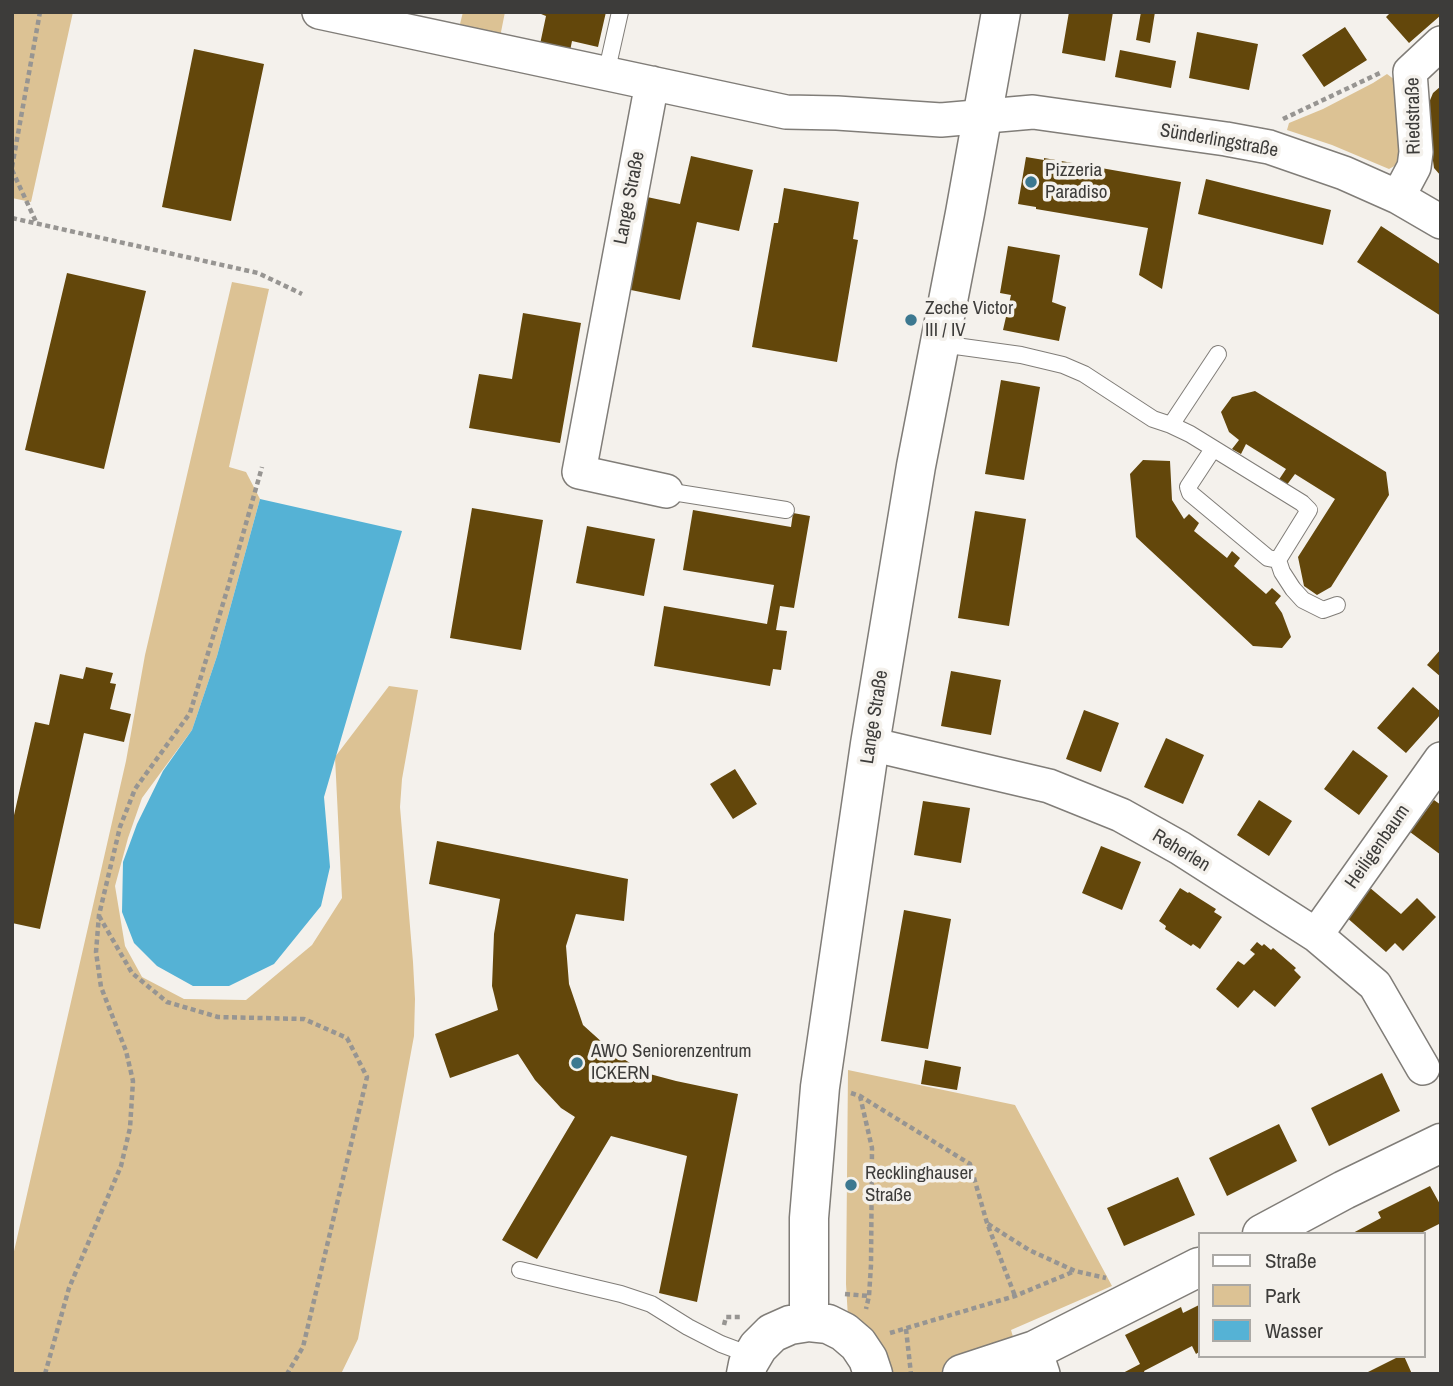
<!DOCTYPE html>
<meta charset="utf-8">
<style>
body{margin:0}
#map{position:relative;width:1453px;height:1386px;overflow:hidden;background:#f4f1ec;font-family:"Archivo Narrow",sans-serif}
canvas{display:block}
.frame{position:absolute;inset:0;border:14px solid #3d3c3a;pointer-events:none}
.legend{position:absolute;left:1198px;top:1232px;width:228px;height:126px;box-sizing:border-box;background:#f4f1ec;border:2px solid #aba9a5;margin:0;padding:9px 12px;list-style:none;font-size:21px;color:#3d3c3a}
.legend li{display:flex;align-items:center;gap:14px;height:35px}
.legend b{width:35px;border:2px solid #aba9a5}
</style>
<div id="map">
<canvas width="1453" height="1386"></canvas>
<div class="frame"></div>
<ul class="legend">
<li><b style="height:9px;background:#fff"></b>Straße</li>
<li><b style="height:19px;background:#dcc294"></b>Park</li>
<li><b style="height:19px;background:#55b2d5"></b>Wasser</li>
</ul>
</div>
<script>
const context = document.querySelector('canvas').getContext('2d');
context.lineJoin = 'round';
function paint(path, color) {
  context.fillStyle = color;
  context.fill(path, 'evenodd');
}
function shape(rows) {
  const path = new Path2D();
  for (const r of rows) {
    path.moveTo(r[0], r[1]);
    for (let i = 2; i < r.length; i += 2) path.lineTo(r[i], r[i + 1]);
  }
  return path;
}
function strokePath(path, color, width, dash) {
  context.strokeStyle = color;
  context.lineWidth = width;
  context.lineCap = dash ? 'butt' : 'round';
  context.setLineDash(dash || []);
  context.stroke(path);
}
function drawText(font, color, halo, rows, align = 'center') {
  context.font = font + ' "Archivo Narrow",sans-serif';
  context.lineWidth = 7;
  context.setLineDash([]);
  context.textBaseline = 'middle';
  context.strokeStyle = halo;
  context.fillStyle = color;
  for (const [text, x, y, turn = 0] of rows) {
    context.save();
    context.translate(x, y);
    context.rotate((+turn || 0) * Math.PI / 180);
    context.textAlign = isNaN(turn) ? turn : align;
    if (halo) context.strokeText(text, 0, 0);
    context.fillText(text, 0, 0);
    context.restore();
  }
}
paint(shape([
 [12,12,73,12,31,202,12,198],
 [463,12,505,12,500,37,459,28],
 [1387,74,1395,80,1404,149,1400,163,1389,169,1332,145,1287,130,1289,123,1323,109,1373,83],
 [232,282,269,289,229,467,246,472,260,499,217,656,192,730,142,798,128,838,115,886,125,946,142,977,184,999,246,1000,312,945,342,898,335,757,389,686,418,690,402,779,400,807,413,962,415,999,414,1036,358,1339,341,1374,12,1374,12,1260,126,761,145,655],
 [848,1070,1015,1105,1112,1286,1011,1330,1024,1374,883,1374,848,1318,846,1284]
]), '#dcc294');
paint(shape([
 [260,499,402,531,324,797,330,867,321,906,274,964,229,986,193,986,157,966,134,943,122,912,123,862,137,824,163,771,192,730,217,656]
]), '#55b2d5');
paint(shape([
 [536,12,606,12,598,47,572,41,569,56,539,49,546,16],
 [1069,12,1113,12,1105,61,1062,53],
 [1141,12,1155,12,1150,43,1136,40],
 [1391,12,1441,12,1441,15,1409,43,1386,17],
 [1345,27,1367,60,1324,87,1302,55],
 [1197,32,1258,44,1249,90,1189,78],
 [194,49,264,64,231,221,162,207],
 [1120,50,1176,61,1171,88,1115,77],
 [1441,86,1441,176,1434,168,1426,110,1433,93],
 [691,156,753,170,739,231,697,222,680,300,626,289,647,197,680,204],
 [1026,157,1044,160,1044,158,1181,182,1162,289,1139,275,1148,228,1036,209,1036,207,1018,204],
 [1206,179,1331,210,1323,245,1198,214],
 [784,188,859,202,853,239,858,240,837,362,752,347,774,223,778,223],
 [1381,226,1441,265,1441,316,1357,262],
 [1008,246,1060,255,1052,302,1066,307,1059,341,1003,330,1011,295,1000,293],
 [67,273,146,291,104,469,25,450],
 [523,313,581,323,560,443,469,428,479,374,512,379],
 [1001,380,1040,387,1024,480,985,474],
 [1255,391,1386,472,1389,495,1331,587,1317,595,1304,586,1298,557,1335,499,1295,474,1286,486,1278,481,1286,469,1246,444,1241,454,1232,449,1239,440,1229,432,1221,412,1232,397],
 [1143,460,1170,461,1172,500,1184,519,1189,514,1199,523,1194,531,1227,558,1232,551,1240,558,1234,566,1266,594,1272,588,1281,596,1275,603,1282,613,1291,637,1282,648,1253,646,1136,537,1130,474],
 [472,508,543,520,521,650,450,638],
 [693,510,791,527,793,513,810,516,794,608,780,606,776,630,787,631,781,670,773,669,770,686,654,666,664,606,767,624,774,585,683,570],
 [975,511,1026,519,1009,626,958,618],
 [587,526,655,539,644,596,576,583],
 [1441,649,1441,677,1427,665],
 [86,667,113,673,110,683,116,684,110,709,131,714,124,742,84,733,40,929,12,923,12,824,35,722,49,725,60,674,83,679],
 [951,671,1001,680,991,735,941,726],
 [1413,687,1441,712,1441,714,1406,753,1377,728],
 [1084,710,1119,723,1101,772,1066,759],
 [1166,738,1204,755,1183,804,1144,787],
 [1353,750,1388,776,1359,815,1324,789],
 [735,769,757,804,733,819,710,784],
 [1259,800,1292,821,1269,856,1237,835],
 [1434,800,1441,805,1441,855,1410,832],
 [923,801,970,808,961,863,914,855],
 [437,841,628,879,624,921,576,914,566,946,569,984,583,1025,614,1053,646,1073,676,1081,738,1094,697,1302,659,1293,687,1156,611,1136,537,1259,502,1240,575,1117,561,1108,535,1080,518,1054,450,1078,435,1034,498,1010,492,986,494,934,500,899,429,884],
 [1101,846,1141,862,1122,910,1082,893],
 [1369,887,1401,914,1417,898,1436,917,1403,951,1395,943,1386,952,1345,916],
 [1180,888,1188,893,1189,892,1216,909,1214,912,1222,917,1200,949,1193,944,1191,946,1165,929,1166,926,1159,921],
 [904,910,951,919,928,1049,881,1041],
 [1257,942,1262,946,1264,944,1271,950,1273,948,1296,968,1294,970,1301,977,1275,1007,1254,990,1238,1008,1216,989,1238,961,1244,965,1255,954,1250,950],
 [925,1060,961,1067,957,1090,921,1084],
 [1382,1073,1400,1111,1329,1146,1311,1108],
 [1279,1124,1297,1161,1227,1196,1209,1158],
 [1178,1177,1195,1215,1124,1246,1107,1208],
 [1430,1186,1441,1206,1441,1223,1419,1234,1351,1234,1381,1218,1378,1212],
 [1199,1305,1199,1352,1196,1354,1192,1346,1144,1371,1145,1374,1121,1374,1140,1364,1125,1335,1181,1307,1183,1313],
 [1400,1356,1404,1356,1412,1374,1364,1374]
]), '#63470b');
const lane = shape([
 [606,74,620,12],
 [941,344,1021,355,1063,365,1084,374,1153,419,1171,425,1218,354],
 [1171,425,1190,434,1302,503,1309,510,1278,560,1268,558,1190,493,1188,487,1213,449],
 [666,491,786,510],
 [1278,560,1282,572,1293,589,1303,600,1323,610,1337,605],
 [520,1270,621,1294,651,1304,688,1327,721,1344,753,1356]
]);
const street = shape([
 [319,12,786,112,837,113,941,120,1033,112,1226,139,1269,147,1344,173,1398,197,1441,222],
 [652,83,579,472,666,491],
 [1398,197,1414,167,1416,152,1410,72,1441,43],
 [870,744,1049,786,1121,815,1180,848,1316,935,1375,985,1423,1068],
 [1316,935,1441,759],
 [1035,1350,1043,1374]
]);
const secondary = shape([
 [1262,1234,1344,1190,1441,1143],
 [809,1322,809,1218,820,1087,870,744,916,466,965,213,1001,12],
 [746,1374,748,1364,758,1347,772,1333,790,1325,809,1322,828,1324,844,1332,858,1344,868,1359,873,1374],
 [962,1374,1035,1350,1199,1267]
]);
strokePath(lane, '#807d78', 18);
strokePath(street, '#807d78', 36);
strokePath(secondary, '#807d78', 41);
strokePath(shape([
 [1283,119,1382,72],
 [12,167,40,12],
 [12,170,37,224],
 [12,218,258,273,302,294],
 [99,916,132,973,167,1002,218,1017,304,1019,347,1038,367,1077,303,1347,287,1374],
 [851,1093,860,1096,970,1164,987,1223,1015,1296],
 [860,1096,872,1148,871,1265,869,1296,866,1309],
 [988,1224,1029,1250,1075,1271,1106,1278],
 [845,1294,869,1296],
 [724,1325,726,1317,741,1317],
 [906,1329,911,1374],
 [890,1333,1015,1296,1075,1271],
 [45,1374,69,1288,121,1166,130,1128,133,1081,126,1051,101,987,96,952,99,915,120,827,135,789,190,713,228,587,262,467]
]), '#979592', 4.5, [5, 3.5]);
strokePath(lane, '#fff', 16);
strokePath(street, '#fff', 33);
strokePath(secondary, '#fff', 38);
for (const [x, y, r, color] of [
 [1031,182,7,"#3c7890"],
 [911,320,7,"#3c7890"],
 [577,1063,7,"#3c7890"],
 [851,1185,7,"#3c7890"]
]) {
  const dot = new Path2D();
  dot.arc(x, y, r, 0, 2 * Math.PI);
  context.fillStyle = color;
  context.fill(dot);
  strokePath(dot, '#f4f1ec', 2.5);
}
drawText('19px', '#3d3c3a', '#f4f1ec', [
 ["Riedstraße",1414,116,-91],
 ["Sünderlingstraße",1219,141,10],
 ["Lange Straße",630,198,-79],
 ["Lange Straße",875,717,-81],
 ["Heiligenbaum",1378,847,-55],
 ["Reherlen",1181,851,31]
]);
drawText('19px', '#3d3c3a', '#f4f1ec', [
 ["Pizzeria",1045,171],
 ["Paradiso",1045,193],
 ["Zeche Victor",925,309],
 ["III / IV",925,331],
 ["AWO Seniorenzentrum",591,1052],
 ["ICKERN",591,1074],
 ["Recklinghauser",865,1174],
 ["Straße",865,1196]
], 'left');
</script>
